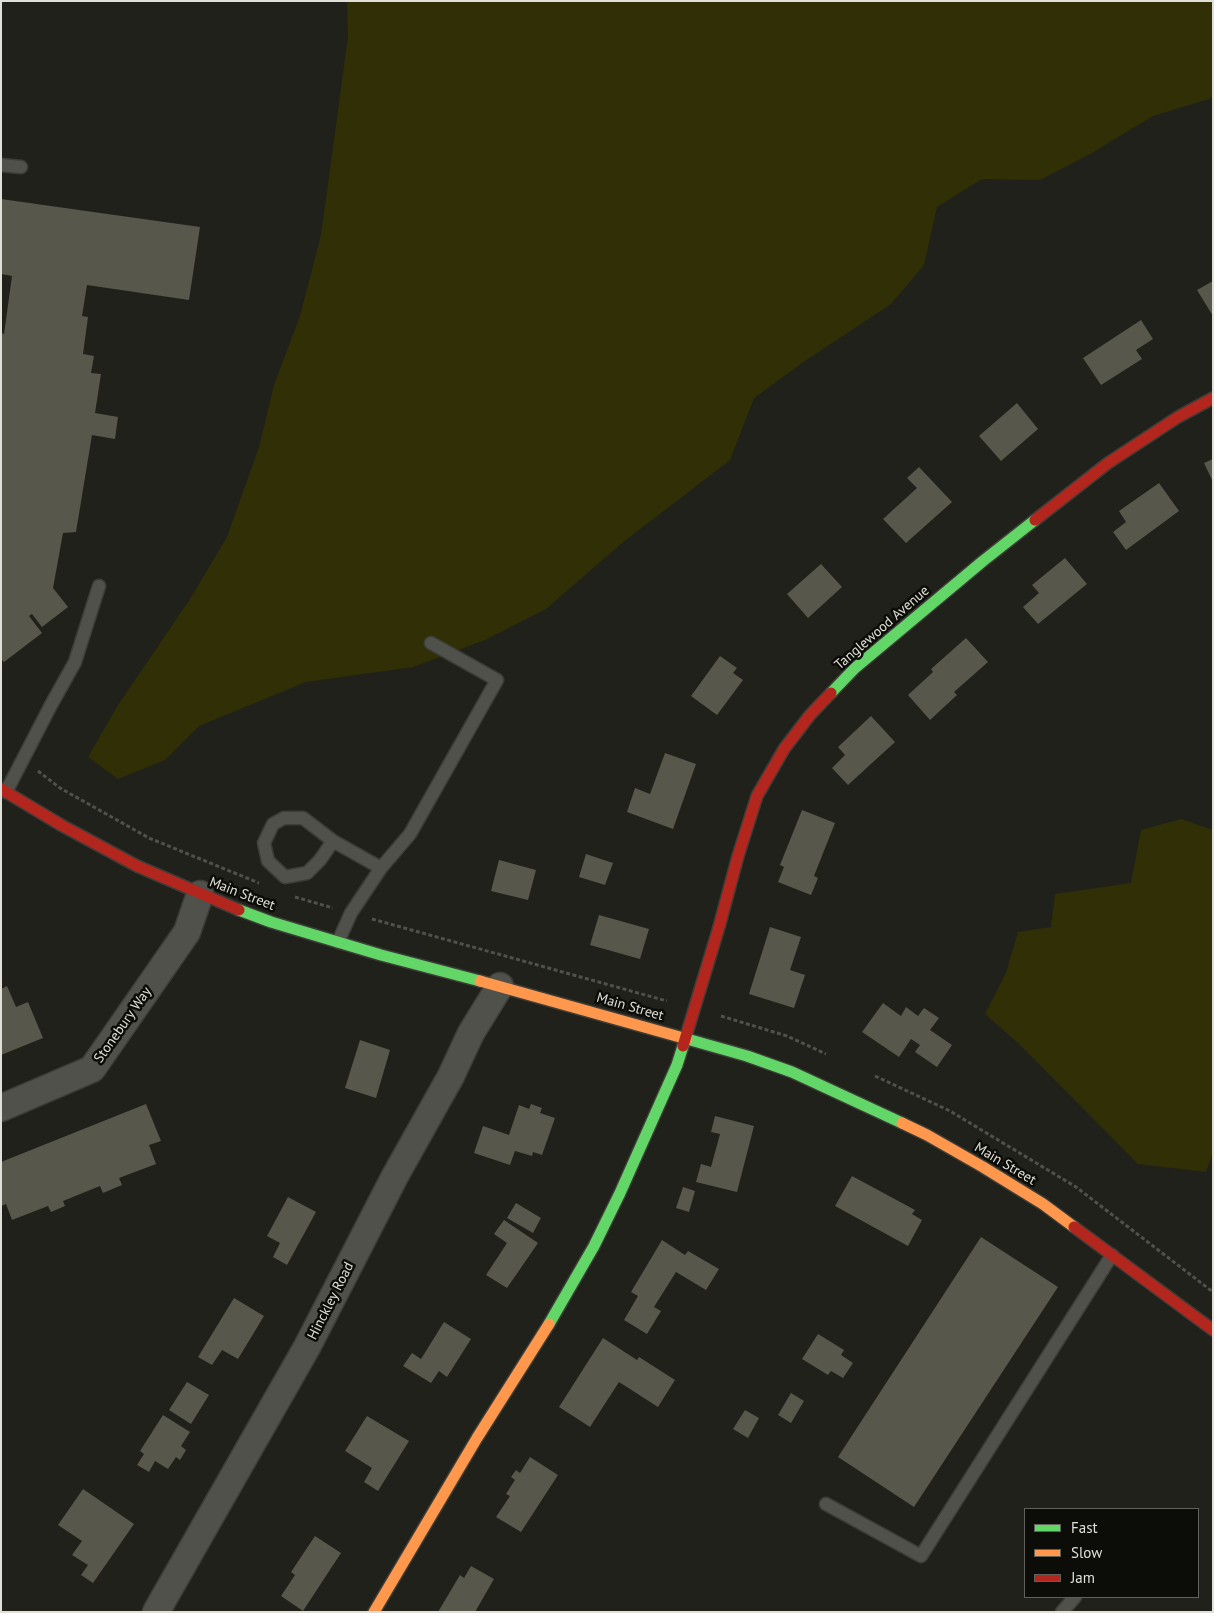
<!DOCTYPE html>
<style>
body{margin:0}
#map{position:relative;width:1214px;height:1613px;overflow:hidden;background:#21211b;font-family:"PT Sans",sans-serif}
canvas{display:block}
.frame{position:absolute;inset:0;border:2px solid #e0e0d9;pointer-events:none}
.legend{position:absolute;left:1024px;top:1508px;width:175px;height:90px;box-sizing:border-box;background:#0c0c08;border:1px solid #61615c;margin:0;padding:6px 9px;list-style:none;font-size:15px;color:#e0e0d9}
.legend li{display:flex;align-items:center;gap:10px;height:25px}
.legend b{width:25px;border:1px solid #61615c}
</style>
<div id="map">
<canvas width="1214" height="1613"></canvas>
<div class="frame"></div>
<ul class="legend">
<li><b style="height:6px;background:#63d668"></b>Fast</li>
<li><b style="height:6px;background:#ff974d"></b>Slow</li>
<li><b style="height:6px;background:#b3261e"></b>Jam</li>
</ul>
</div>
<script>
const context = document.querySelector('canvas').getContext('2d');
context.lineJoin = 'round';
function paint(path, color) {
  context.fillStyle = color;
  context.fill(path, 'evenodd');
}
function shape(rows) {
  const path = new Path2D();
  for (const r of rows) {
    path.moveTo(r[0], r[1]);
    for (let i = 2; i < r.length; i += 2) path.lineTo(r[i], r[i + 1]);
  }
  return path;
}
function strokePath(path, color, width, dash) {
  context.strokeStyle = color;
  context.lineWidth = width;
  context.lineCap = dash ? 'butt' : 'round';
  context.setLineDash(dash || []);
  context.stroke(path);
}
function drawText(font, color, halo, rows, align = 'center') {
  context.font = font + ' "PT Sans",sans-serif';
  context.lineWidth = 5;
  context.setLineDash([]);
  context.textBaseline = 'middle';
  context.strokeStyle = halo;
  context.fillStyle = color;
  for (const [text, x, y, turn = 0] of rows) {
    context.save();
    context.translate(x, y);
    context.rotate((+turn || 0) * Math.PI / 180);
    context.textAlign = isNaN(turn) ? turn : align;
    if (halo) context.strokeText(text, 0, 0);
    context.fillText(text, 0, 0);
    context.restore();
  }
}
paint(shape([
 [347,1,1213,1,1213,96,1209,99,1153,116,1090,154,1040,180,982,179,937,207,924,265,891,304,805,361,754,398,730,460,622,543,546,609,485,640,413,667,306,682,199,726,165,760,118,779,88,757,118,705,190,599,227,537,259,447,274,385,300,316,321,235,348,37],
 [1181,819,1213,830,1213,1152,1206,1172,1138,1164,1018,1043,985,1014,1006,973,1018,932,1051,927,1055,894,1131,883,1141,830]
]), '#312f05');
paint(shape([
 [1,199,200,227,189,300,87,285,82,316,88,317,83,354,94,356,91,373,101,374,95,413,118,417,115,439,92,435,76,532,63,533,53,588,68,607,42,627,32,614,29,616,42,633,4,662,1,659,1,333,4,334,12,276,1,274],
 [1213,281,1213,316,1197,290],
 [1141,320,1153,339,1136,350,1142,359,1101,385,1083,358],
 [1017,403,1038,429,1001,461,979,436],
 [1213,459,1213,482,1204,463],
 [919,467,952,502,906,543,883,519,917,488,907,478],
 [1159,483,1179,511,1126,550,1113,532,1126,522,1119,511],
 [1065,558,1087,584,1038,624,1023,607,1039,593,1032,585],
 [821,564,842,587,808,618,787,594],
 [966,638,988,662,954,692,957,695,930,720,908,695,933,672,931,669],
 [720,656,737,668,733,673,743,680,717,715,691,696],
 [871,716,895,742,848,785,832,768,845,755,838,747],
 [665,753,696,764,673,829,627,812,635,788,650,794],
 [802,810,835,823,814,876,818,878,811,895,778,882,784,867,780,865],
 [586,854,613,863,605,885,579,877],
 [499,860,536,870,528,900,491,891],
 [599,915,649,929,640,959,590,945],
 [770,927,801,937,790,970,805,975,794,1008,749,994],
 [7,986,16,1007,28,1002,43,1038,1,1055,1,989],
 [883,1003,901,1016,906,1007,918,1016,924,1008,939,1018,930,1030,952,1045,937,1067,915,1052,920,1045,911,1039,899,1057,862,1032],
 [360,1040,390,1050,376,1098,345,1088],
 [146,1104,161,1141,149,1145,156,1164,119,1178,122,1185,103,1193,100,1186,63,1201,65,1206,51,1212,48,1206,12,1220,6,1204,1,1206,1,1162],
 [531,1104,542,1108,540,1113,555,1118,542,1155,533,1152,532,1156,515,1151,510,1165,474,1153,483,1126,509,1135,519,1105,529,1109],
 [715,1116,754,1126,737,1192,696,1182,701,1164,711,1167,720,1134,711,1132],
 [852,1176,915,1210,912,1214,922,1220,908,1246,835,1206],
 [683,1187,695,1191,689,1212,676,1208],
 [288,1197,316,1212,287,1265,273,1257,280,1243,267,1236],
 [516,1203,541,1218,533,1233,507,1218],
 [504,1220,538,1243,507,1288,486,1275,507,1243,494,1234],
 [981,1237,1058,1287,914,1507,838,1457],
 [662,1240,685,1255,688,1251,719,1269,706,1290,676,1272,654,1307,661,1311,647,1334,624,1320,638,1296,631,1292],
 [234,1298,264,1316,238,1359,222,1350,212,1365,198,1357],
 [444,1322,471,1339,447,1377,439,1371,431,1383,403,1366,412,1353,421,1359],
 [818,1334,844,1350,841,1355,853,1363,843,1378,831,1371,828,1375,802,1359],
 [603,1338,637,1360,639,1357,675,1380,658,1407,619,1382,590,1427,559,1407],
 [187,1382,209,1395,191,1424,169,1410],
 [791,1393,804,1401,791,1423,778,1415],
 [745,1410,759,1418,748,1438,733,1429],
 [163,1415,190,1432,181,1446,186,1450,180,1460,176,1457,168,1469,155,1461,149,1472,137,1465,144,1454,140,1451],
 [367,1416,409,1441,378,1491,364,1482,372,1468,345,1451],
 [530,1457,558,1475,521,1532,496,1517,510,1496,506,1494,515,1480,511,1477,516,1470,520,1473],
 [83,1489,134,1524,93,1583,81,1575,88,1565,72,1555,82,1541,58,1525],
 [315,1536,341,1553,303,1611,281,1596,295,1575,291,1572],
 [471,1566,494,1579,475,1612,438,1612,460,1575,464,1578]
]), '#57574b');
const lane = shape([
 [1,165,21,167],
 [6,792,51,705,75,662,99,586],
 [333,841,320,860,307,873,285,877,268,861,264,843,273,824,284,818,303,818,333,841,381,868],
 [338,942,351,913,381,868,410,834,497,680,431,643],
 [826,1504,921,1556,1112,1255],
 [1062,1612,1075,1597]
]);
const street = shape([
 [1,1108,92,1069,187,932,200,894],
 [156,1612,307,1347,395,1176,451,1076,471,1033,500,986]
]);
const fast = shape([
 [831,693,855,668,983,561,1035,520],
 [239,910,271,922,381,955,480,981],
 [687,1039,747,1056,792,1072,902,1123],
 [549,1324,594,1246,620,1193,677,1065,683,1046]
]);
const slow = shape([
 [480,981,687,1039],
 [902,1123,927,1135,983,1167,1043,1204,1074,1227],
 [374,1612,477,1438,549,1324]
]);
const jam = shape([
 [1035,520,1108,463,1178,417,1213,398],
 [1,789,61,825,137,866,239,910],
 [683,1046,719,927,738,856,757,796,784,749,810,715,831,693],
 [1074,1227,1213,1330]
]);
strokePath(lane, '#3d3d38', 15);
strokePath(street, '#3d3d38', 29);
strokePath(fast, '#3d3d38', 14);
strokePath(slow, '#3d3d38', 14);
strokePath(jam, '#3d3d38', 14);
strokePath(shape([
 [38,771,60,788,149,838,259,883],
 [295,897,333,908],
 [372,919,667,1001],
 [721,1016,787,1036,826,1054],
 [875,1076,950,1111,1076,1187,1213,1292]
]), '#51514c', 3, [4, 2.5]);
strokePath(lane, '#51514c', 12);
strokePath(street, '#51514c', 26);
strokePath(fast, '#63d668', 11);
strokePath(slow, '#ff974d', 11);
strokePath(jam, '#b3261e', 11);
drawText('14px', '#e0e0d9', '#0c0c08', [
 ["Tanglewood Avenue",882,628,-41],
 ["Main Street",242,894,21],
 ["Main Street",630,1007,16],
 ["Stonebury Way",123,1025,-55],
 ["Main Street",1005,1164,31],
 ["Hinckley Road",331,1301,-63]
]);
</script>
